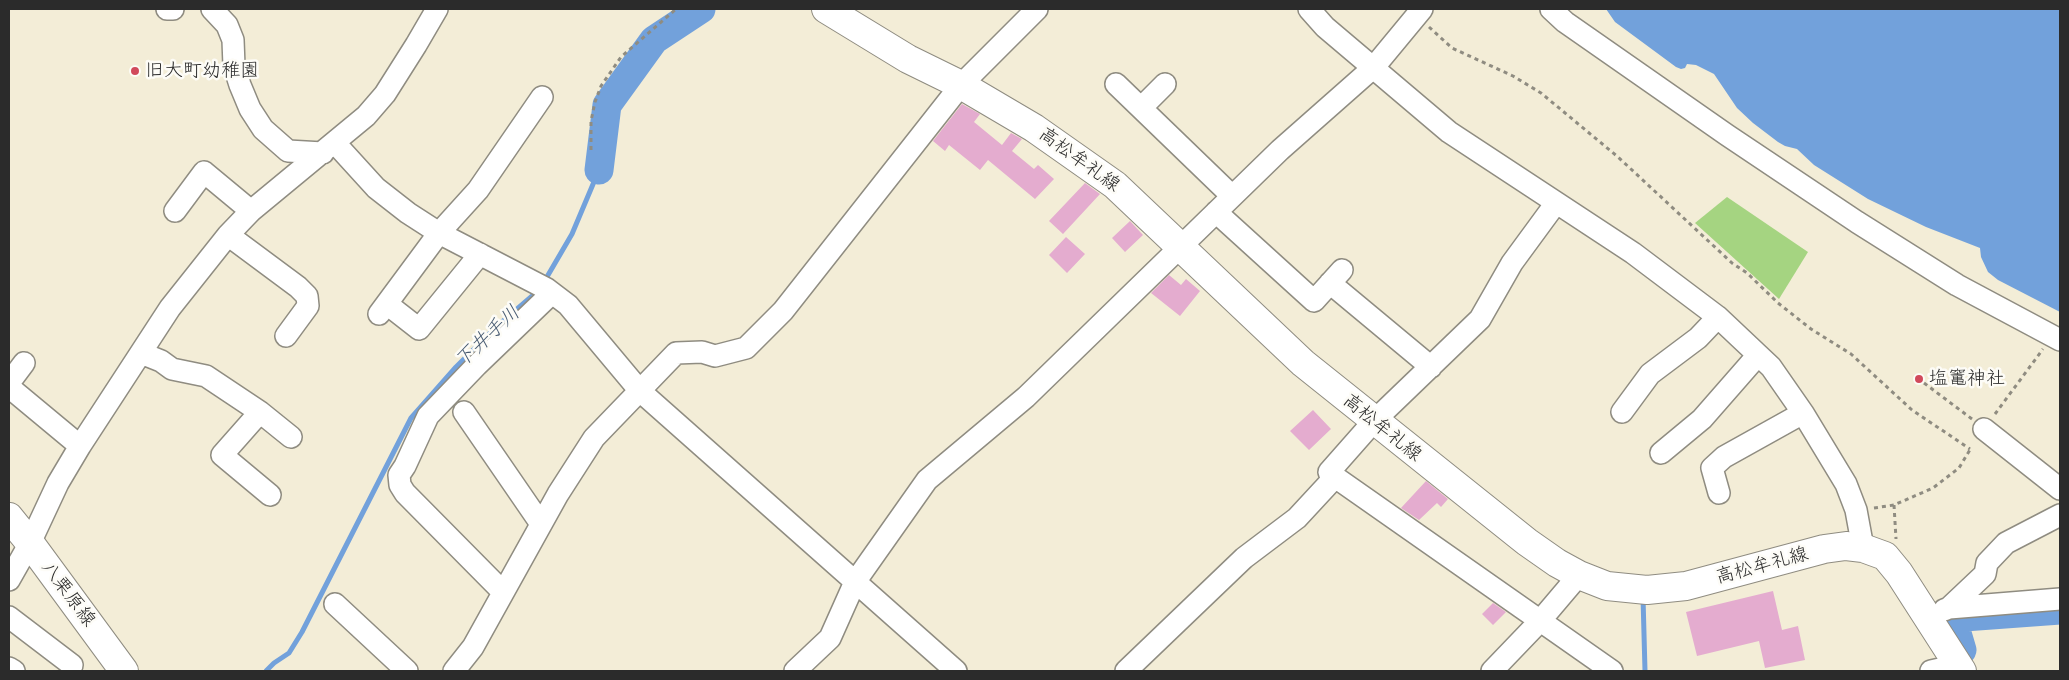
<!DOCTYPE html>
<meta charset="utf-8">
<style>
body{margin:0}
#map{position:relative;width:2069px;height:680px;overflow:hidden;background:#f3edd7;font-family:"Shantell Sans",sans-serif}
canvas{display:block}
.frame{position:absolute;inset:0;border:10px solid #2b2b2b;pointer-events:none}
</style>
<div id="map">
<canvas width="2069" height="680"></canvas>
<div class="frame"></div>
</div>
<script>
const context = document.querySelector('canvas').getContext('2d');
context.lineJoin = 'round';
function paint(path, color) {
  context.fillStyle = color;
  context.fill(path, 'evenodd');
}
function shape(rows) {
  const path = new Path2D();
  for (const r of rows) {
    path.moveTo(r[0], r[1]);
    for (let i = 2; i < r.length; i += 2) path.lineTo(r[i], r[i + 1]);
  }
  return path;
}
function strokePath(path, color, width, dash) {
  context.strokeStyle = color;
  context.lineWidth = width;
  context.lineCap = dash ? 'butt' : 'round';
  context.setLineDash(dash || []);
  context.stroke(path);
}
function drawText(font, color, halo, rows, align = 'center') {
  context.font = font + ' "Shantell Sans","Klee One",sans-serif';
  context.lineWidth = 5;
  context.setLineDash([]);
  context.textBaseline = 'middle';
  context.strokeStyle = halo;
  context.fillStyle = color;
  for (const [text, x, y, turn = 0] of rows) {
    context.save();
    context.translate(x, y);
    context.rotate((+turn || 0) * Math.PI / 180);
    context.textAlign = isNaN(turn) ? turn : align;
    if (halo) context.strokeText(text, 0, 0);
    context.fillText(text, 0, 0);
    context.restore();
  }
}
paint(shape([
 [1727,197,1808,252,1779,299,1695,223]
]), '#a5d481');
paint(shape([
 [1606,9,2060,9,2060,312,1998,280,1988,272,1981,257,1980,248,1926,227,1868,199,1814,165,1797,149,1785,146,1778,142,1753,123,1737,108,1714,74,1696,65,1687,64,1685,68,1681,69,1676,67,1615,22]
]), '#72a1db');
strokePath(shape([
 [544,282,572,234,599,170],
 [1643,597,1645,671],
 [266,671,274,663,289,653,302,632,411,418,456,367,495,328,538,291]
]), '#72a1db', 5);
strokePath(shape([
 [599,170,607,105,654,40,701,9],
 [1962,650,1957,633,1958,624,1964,617,2060,610]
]), '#72a1db', 29);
paint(shape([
 [962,104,980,114,974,122,1002,145,1011,133,1022,139,1012,151,1034,169,1038,165,1054,179,1035,199,988,160,980,170,949,145,945,151,933,141],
 [1085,183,1100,194,1063,234,1049,221],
 [1130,221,1143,235,1125,252,1112,238],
 [1066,237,1085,254,1067,273,1049,255],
 [1169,275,1181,285,1186,279,1200,291,1180,316,1151,293],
 [1313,410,1331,429,1309,450,1290,431],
 [1426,481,1448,499,1441,507,1437,503,1419,520,1401,508],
 [1773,591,1782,630,1798,626,1805,660,1765,668,1759,641,1697,656,1686,612],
 [1493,603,1506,612,1493,625,1482,614]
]), '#e4accf');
const minor = shape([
 [167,9,173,9],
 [212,9,227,25,233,40,234,66,240,85,250,109,263,129,288,151,323,153],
 [1309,9,1325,27,1449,132,1633,253,1718,317,1771,367,1803,413,1846,484,1856,510,1863,548],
 [1551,9,1565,22,1727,135,1857,222,1957,285,2060,340],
 [1116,84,1232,196],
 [1141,108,1165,84],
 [335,143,376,188,408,213,439,233,547,289,568,305,640,391,956,671],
 [175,211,204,172,251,211],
 [1216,212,1314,301,1342,270],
 [228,235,298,287,307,296,308,306,286,336],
 [1330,283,1431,367],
 [387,304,419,329,480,254],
 [379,314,439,233,478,190,542,97],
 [141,353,161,361,172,369,206,376,260,412,291,437],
 [9,383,24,363],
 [9,387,80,446],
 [260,412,222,455,270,495],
 [464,412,541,524],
 [1622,412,1650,374,1698,338,1718,317],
 [1984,429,2060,489],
 [1661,453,1702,419,1758,355],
 [1335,477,1612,671],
 [1719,493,1712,468,1724,457,1803,413],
 [9,580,30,543,58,483,80,446,170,308,228,235,251,211,366,116,385,94,416,45,437,9],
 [503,592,405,493,400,485,399,475,405,466,428,416,477,365,552,293],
 [335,604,407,671],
 [1949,608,1985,574,1987,563,2006,543,2060,515],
 [1944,610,1949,608,2060,599],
 [9,617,72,665],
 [9,668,14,671],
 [454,671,473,647,558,494,594,438,676,353,702,352,715,356,746,348,783,311,961,85,1037,9],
 [795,671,830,638,855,582,927,480,1026,397,1280,150,1374,67,1422,9],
 [1126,671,1244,558,1297,518,1335,477,1329,472,1374,421,1480,319,1512,263,1556,203],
 [1492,671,1540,621,1579,575],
 [1931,671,1958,665]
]);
const major = shape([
 [826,9,908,59,961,85,1034,128,1115,185,1303,363,1527,542,1557,563,1579,575,1607,586,1647,590,1686,586,1824,549,1846,546,1863,548,1885,556,1899,573,1962,671],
 [9,517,30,543,124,671]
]);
strokePath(minor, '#8f8c81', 24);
strokePath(major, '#8f8c81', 30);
strokePath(shape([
 [1429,27,1452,48,1513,76,1541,93,1618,157,1732,263,1747,273,1778,303,1811,329,1851,354,1912,410,1970,449],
 [591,150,591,121,595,102,601,86,621,57,676,9],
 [1924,383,1972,419],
 [1995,414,2043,349],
 [1894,505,1896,539],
 [1874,508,1894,505,1933,488,1959,468,1971,448]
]), '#8f8c81', 3, [4, 4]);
strokePath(minor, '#fff', 21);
strokePath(major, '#fff', 28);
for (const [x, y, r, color] of [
 [135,71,5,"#d1495b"],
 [1919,379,5,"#d1495b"]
]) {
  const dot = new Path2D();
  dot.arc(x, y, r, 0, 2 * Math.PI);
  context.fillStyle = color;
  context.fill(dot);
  strokePath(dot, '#fdfcf7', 2);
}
drawText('19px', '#2b2b2b', '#fdfcf7', [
 ["旧大町幼稚園",145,71],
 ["塩竃神社",1929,379]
], 'left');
drawText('19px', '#2b2b2b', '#fdfcf7', [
 ["高松牟礼線",1079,160,36],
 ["高松牟礼線",1382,428,39],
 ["高松牟礼線",1762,566,-15],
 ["八栗原線",68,594,53]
]);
drawText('italic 20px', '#475a71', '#fdfcf7', [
 ["下井手川",488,337,-43]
]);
</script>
